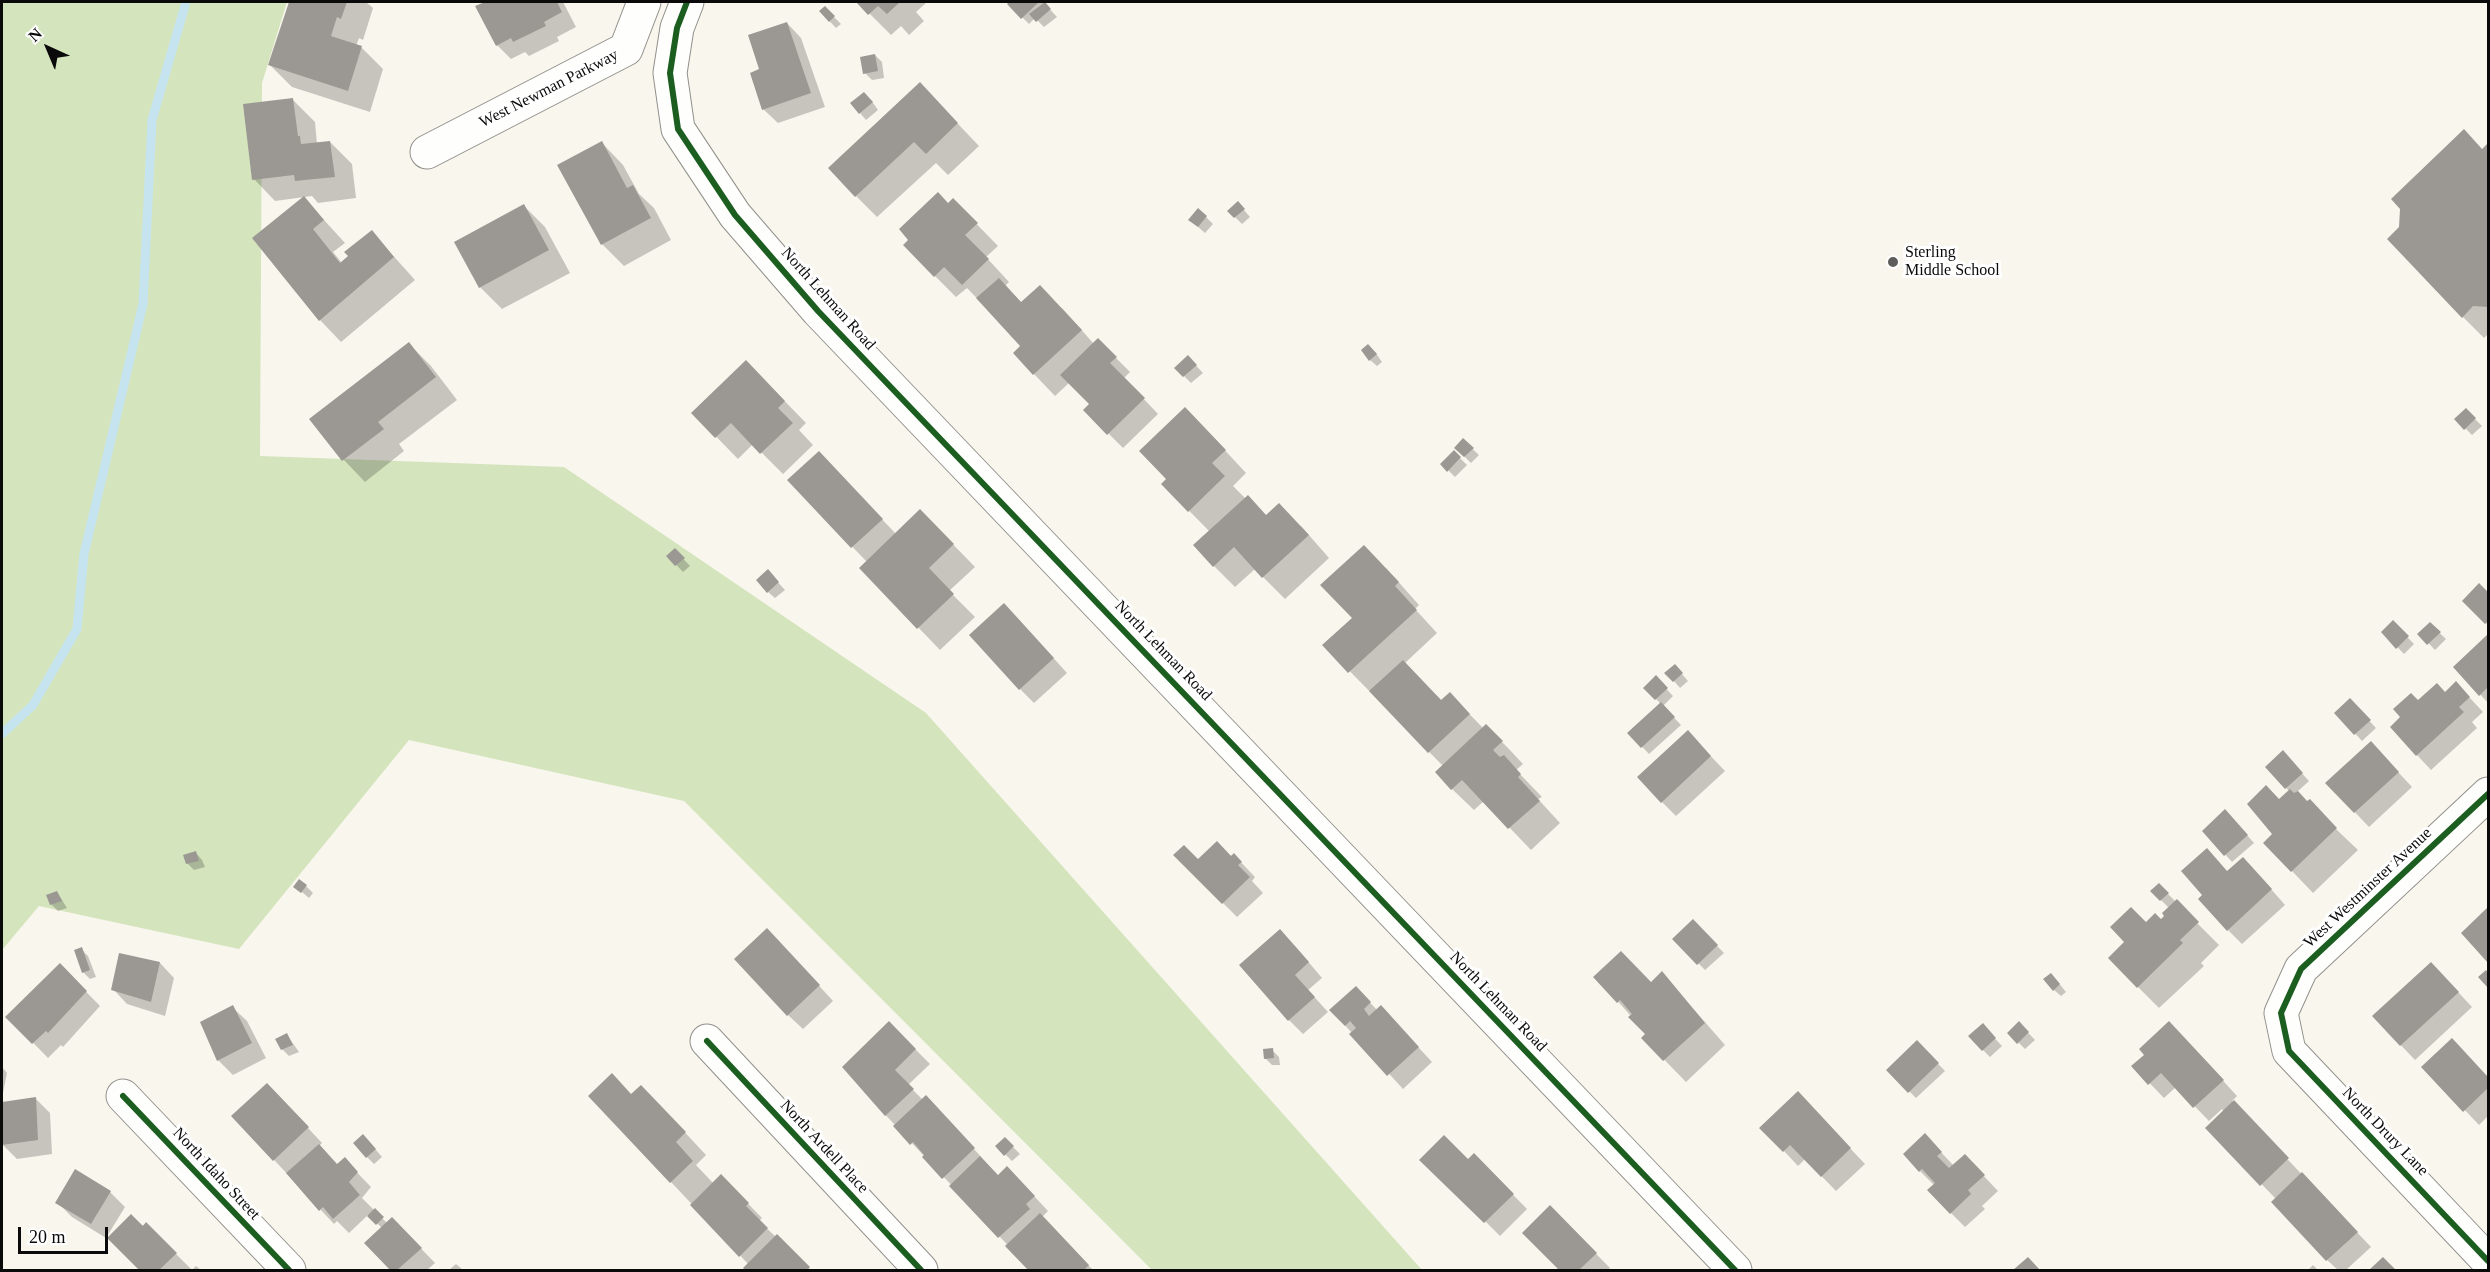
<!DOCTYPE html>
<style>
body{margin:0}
#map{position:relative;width:2490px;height:1272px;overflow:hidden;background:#f9f6ed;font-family:"Times New Roman",serif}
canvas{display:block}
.frame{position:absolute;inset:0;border:3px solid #0a0a0a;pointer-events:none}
.north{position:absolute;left:18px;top:18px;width:60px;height:60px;-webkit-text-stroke:4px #fff;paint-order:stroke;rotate:316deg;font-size:16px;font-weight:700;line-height:24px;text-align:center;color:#0a0a0a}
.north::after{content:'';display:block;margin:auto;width:21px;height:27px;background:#0a0a0a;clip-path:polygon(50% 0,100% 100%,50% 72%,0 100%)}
.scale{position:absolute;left:18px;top:1227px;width:90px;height:27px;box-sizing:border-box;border:3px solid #0a0a0a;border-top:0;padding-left:8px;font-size:18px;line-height:21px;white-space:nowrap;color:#0a0a0a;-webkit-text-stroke:4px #fff;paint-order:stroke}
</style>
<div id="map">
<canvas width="2490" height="1272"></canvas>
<div class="frame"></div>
<div class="north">N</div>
<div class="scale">20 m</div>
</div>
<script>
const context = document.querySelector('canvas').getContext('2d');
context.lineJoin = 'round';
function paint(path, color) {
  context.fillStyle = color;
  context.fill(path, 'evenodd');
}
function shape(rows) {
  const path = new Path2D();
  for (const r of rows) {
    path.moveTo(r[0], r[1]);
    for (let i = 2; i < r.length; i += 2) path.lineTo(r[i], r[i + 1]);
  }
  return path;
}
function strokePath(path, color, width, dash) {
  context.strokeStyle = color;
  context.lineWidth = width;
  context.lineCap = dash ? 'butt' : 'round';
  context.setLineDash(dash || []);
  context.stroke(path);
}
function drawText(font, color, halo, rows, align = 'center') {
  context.font = font + ' "Times New Roman",serif';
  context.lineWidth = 6;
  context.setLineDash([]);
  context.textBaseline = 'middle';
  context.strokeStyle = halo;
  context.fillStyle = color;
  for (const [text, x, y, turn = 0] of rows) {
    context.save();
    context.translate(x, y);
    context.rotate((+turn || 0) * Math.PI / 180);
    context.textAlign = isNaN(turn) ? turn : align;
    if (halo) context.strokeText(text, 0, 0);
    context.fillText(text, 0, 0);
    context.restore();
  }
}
paint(shape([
 [2,2,287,2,262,83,260,456,564,467,926,713,1422,1270,1152,1270,684,801,409,740,239,949,39,906,2,950]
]), '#d4e4bd');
paint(shape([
 [290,2,366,2,373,8,363,40,359,38,356,46,362,48,383,69,370,112,292,87,270,65],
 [488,2,563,2,576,27,557,37,559,41,529,56,525,52,511,59,497,45,477,7],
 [858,2,927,2,916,12,924,21,909,35,901,26,891,35],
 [1012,2,1044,3,1057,17,1044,27,1035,18,1029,24,1009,4],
 [825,8,841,24,836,28,821,12],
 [787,23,801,38,825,107,778,123,763,109,761,70],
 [875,55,882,62,884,78,872,80,865,73],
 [293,100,315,122,317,144,330,142,352,164,356,198,318,203,312,196,275,201,254,179],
 [871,100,878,110,866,120,860,113],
 [941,106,979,146,948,175,936,163,877,217,856,196],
 [602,143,623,165,639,194,654,208,671,240,624,266,602,244],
 [2488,145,2488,334,2484,338,2463,317,2483,151],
 [304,198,345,243,333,252,342,263,372,232,415,280,341,342,320,320],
 [953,200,998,246,986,257,1009,282,1005,286,1022,303,1062,308,1094,344,1098,340,1130,372,1124,378,1158,414,1123,448,1085,410,1091,404,1070,382,1055,396,1034,374,1023,346,967,288,956,297,935,276,948,205],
 [1238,203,1250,217,1242,224,1229,211],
 [524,206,545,227,570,273,502,309,480,287],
 [1206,217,1213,224,1205,233,1190,220],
 [409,344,431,366,457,400,399,444,404,451,365,482,344,460,311,419],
 [1375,352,1382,362,1377,366,1370,360],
 [1188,357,1203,373,1191,383,1176,368],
 [768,384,806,423,799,430,813,445,783,474,753,444,738,459,693,413],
 [2466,410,2482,426,2472,435,2456,419],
 [1207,431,1246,473,1233,486,1246,499,1267,516,1301,526,1329,558,1285,599,1255,569,1235,587,1214,566,1210,532,1163,484],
 [1463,440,1479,455,1471,463,1456,448],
 [1454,452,1467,465,1455,477,1442,464],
 [840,475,896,534,942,533,975,567,949,591,975,617,940,650,861,568,867,562,789,481],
 [675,550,690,566,683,572,668,556],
 [1386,568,1419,605,1415,609,1437,633,1405,663,1442,701,1450,694,1484,729,1486,726,1508,748,1523,764,1516,770,1542,797,1538,799,1560,823,1531,850,1484,801,1474,810,1452,789,1443,766,1324,645,1354,618],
 [774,578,785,590,775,598,768,592],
 [2479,585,2488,594,2488,625,2464,601],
 [1019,620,1067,673,1034,703,1020,689],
 [2393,622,2414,644,2404,654,2383,632],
 [2430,624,2446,639,2435,650,2420,634],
 [2488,636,2488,703,2455,667],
 [1675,666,1688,681,1680,688,1667,673],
 [1656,678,1673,696,1663,706,1681,725,1649,754,1629,733,1661,704,1645,688],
 [2456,683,2483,712,2472,722,2477,728,2431,770,2417,755,2418,702,2445,693],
 [2350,700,2376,728,2362,741,2336,713],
 [1702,747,1725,771,1676,816,1662,802],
 [2385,758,2412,787,2369,827,2327,783],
 [2289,759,2309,781,2297,792,2358,850,2313,893,2292,871,2275,834,2279,801,2289,791,2267,767],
 [2232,818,2254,843,2232,862,2204,831],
 [196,853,202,860,205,867,194,870,187,863],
 [1175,855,1198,861,1234,855,1255,877,1252,881,1263,893,1237,917],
 [2257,873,2285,905,2242,944,2228,930],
 [2159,885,2219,945,2201,963,2204,966,2159,1008,2138,987,2146,924,2161,921,2169,908,2152,891],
 [295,886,306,886,313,893,309,898],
 [57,892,67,908,58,911,51,904],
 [2488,909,2488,961,2463,933],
 [1693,921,1724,953,1705,970,1674,939],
 [781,944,833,1001,803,1029,788,1015],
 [1295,946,1322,978,1308,990,1328,1012,1303,1034,1289,1020],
 [81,949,88,956,96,977,90,979,83,972],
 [160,963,174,978,165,1016,127,1004,113,989],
 [60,965,100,1006,63,1047,61,1045,48,1058,8,1017],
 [1662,973,1725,1045,1686,1082,1643,1038,1647,1034,1596,977,1651,984],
 [2445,978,2472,1007,2415,1060,2374,1017],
 [2058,982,2066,992,2061,996,2054,990],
 [1356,988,1377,1010,1395,1022,1432,1062,1403,1089,1331,1010],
 [232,1007,247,1021,266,1058,233,1075,218,1060],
 [889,1023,930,1064,908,1085,923,1100,941,1112,999,1177,1022,1183,1048,1211,1042,1217,1093,1270,1031,1270,864,1092],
 [2019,1023,2035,1040,2025,1049,2009,1033],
 [1989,1032,2002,1046,1990,1057,1983,1050],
 [287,1035,299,1052,289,1056,282,1049],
 [2183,1037,2237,1096,2232,1101,2371,1247,2346,1270,2338,1270,2327,1260,2276,1199,2207,1128,2224,1112,2222,1109,2209,1121,2176,1087,2164,1098,2133,1066],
 [1917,1042,1945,1071,1916,1098,1888,1070],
 [1272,1050,1279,1057,1280,1065,1272,1065,1265,1058],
 [2466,1055,2488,1078,2488,1116,2479,1125,2424,1067],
 [2,1067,7,1073,2,1098],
 [632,1095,663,1109,706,1155,696,1165,714,1184,721,1176,762,1218,759,1221,811,1270,747,1270,745,1268,749,1265,671,1182],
 [35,1098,50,1113,52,1154,17,1159,2,1144,2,1103],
 [281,1099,322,1143,319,1146,338,1166,345,1160,371,1187,362,1198,387,1223,406,1233,435,1263,427,1270,392,1270,366,1243,382,1228,368,1215,349,1233,337,1221,334,1224,233,1116],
 [1812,1108,1865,1164,1836,1191,1805,1159,1798,1166,1784,1151],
 [1005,1139,1020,1154,1012,1161,997,1146],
 [370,1143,382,1157,374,1164,367,1157],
 [1939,1150,1954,1166,1979,1171,1998,1191,1982,1206,1985,1209,1965,1227,1951,1213,1934,1185,1920,1171],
 [1474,1155,1527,1209,1500,1236,1462,1198,1468,1161],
 [110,1192,125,1207,106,1238,72,1217,57,1202],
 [1550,1207,1610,1268,1608,1270,1561,1270,1524,1233],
 [146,1224,192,1270,196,1266,201,1270,141,1270,109,1238],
 [456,1264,463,1270,449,1270],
 [2313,1265,2318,1270,2308,1270]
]), '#0003');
strokePath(shape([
 [2,734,33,705,77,629,84,554,143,304,152,120,186,2]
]), '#c6e4f0', 9);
paint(shape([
 [289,2,347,2,341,19,337,17,331,36,362,46,348,91,268,65],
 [485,2,557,2,562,12,544,22,546,26,513,42,511,38,496,46,475,6],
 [856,2,900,2,887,14,878,6,868,15],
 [1009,2,1039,2,1021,19,1007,4],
 [1045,2,1051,9,1036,22,1029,14],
 [825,6,835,16,829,22,819,11],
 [787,22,811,93,762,110,750,73,759,69,748,35],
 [875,54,878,71,863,74,860,57],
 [920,82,958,123,926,154,914,142,855,197,828,168],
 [864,92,873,102,859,114,850,103],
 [293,98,298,136,300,136,301,144,330,141,335,177,295,181,294,175,252,180,243,104],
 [2464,129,2482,149,2488,143,2488,307,2473,306,2462,318,2387,239,2399,227,2400,209,2391,199],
 [602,141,627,188,633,185,651,218,601,245,557,165],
 [938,192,948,203,953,198,978,223,965,235,989,259,962,285,944,267,934,277,903,245,908,240,899,229],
 [304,196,324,220,313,229,340,263,348,256,344,252,372,230,394,257,319,321,252,238],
 [1238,201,1245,209,1234,218,1227,211],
 [524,204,549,250,479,288,454,242],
 [1198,208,1207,216,1198,227,1188,220],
 [999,278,1021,302,1040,285,1082,330,1033,375,1013,353,1020,346,976,298],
 [1098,338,1117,357,1110,363,1145,398,1107,435,1083,410,1089,404,1060,375],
 [409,342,436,377,378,422,384,429,342,461,309,419],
 [1368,344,1377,354,1369,361,1361,350],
 [1188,355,1197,365,1183,377,1174,368],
 [746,360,785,401,778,408,793,423,760,454,731,423,715,438,691,413],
 [1185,407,1226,450,1212,463,1225,476,1188,512,1161,484,1166,479,1139,451],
 [2466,408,2476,418,2464,430,2454,419],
 [1463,438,1474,448,1464,457,1454,448],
 [1454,450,1461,457,1447,472,1440,464],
 [819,451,883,519,851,548,787,480],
 [1248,495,1266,515,1279,503,1309,535,1262,578,1234,547,1213,567,1193,545],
 [920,509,954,544,929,568,954,594,917,629,859,568],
 [1364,545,1399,582,1395,586,1417,610,1348,673,1322,645,1352,618,1320,585],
 [675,548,685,558,675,566,666,556],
 [768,569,779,582,767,593,756,580],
 [2479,583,2488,592,2488,621,2485,624,2462,601],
 [1004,603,1054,658,1019,690,969,635],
 [2393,620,2409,636,2396,649,2381,632],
 [2430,622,2441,632,2427,645,2417,634],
 [2488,634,2488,687,2479,696,2453,667],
 [1403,660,1441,700,1450,692,1470,714,1428,753,1369,691],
 [1675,664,1683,673,1673,682,1664,673],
 [1656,675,1668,688,1655,700,1643,688],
 [2456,681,2470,697,2459,707,2464,712,2416,756,2390,727,2400,717,2393,709,2411,693,2418,700,2437,683,2445,692],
 [2350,698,2371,720,2354,735,2334,713],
 [1661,702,1675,717,1641,748,1627,733],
 [1486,724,1503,741,1493,750,1500,757,1504,755,1521,774,1518,777,1540,801,1508,829,1462,780,1451,790,1435,772],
 [1688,730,1711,756,1661,803,1637,777],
 [2371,741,2399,772,2354,813,2325,783],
 [2283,750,2303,773,2285,789,2265,767],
 [2266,785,2279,799,2290,789,2294,793,2298,791,2307,801,2310,799,2337,828,2291,872,2263,843,2272,834,2247,804],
 [2225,809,2248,835,2224,856,2202,831],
 [1217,841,1231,856,1234,853,1242,862,1238,865,1250,877,1222,904,1173,855,1184,845,1198,859],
 [2207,848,2227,871,2243,857,2272,889,2227,931,2198,899,2202,895,2181,871],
 [196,851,199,861,186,864,183,855],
 [299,879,307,885,301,893,293,887],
 [2159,883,2169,893,2160,901,2150,891],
 [57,891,62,901,50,905,46,895],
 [2177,899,2199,922,2180,940,2183,943,2137,988,2108,958,2124,942,2110,927,2131,907,2146,922,2155,913,2161,919,2164,916,2162,913],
 [2488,907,2488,963,2461,933],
 [1693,919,1718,945,1697,965,1672,939],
 [767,928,820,985,787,1016,734,959],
 [1280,929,1309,962,1295,975,1315,997,1288,1021,1239,965],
 [82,947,90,970,82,973,74,950],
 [1621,951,1651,982,1662,971,1705,1023,1663,1061,1641,1038,1645,1034,1628,1017,1632,1014,1620,1000,1617,1003,1593,977],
 [119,953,160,962,151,1002,111,990],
 [2431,962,2459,992,2400,1046,2372,1016],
 [60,963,87,991,48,1033,46,1031,32,1044,5,1017],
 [2486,970,2488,973,2488,988,2478,977],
 [2051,973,2060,984,2053,991,2043,979],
 [1356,986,1371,1002,1364,1009,1369,1016,1381,1005,1419,1047,1387,1076,1349,1034,1356,1028,1350,1021,1345,1026,1329,1010],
 [233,1005,252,1043,217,1061,200,1022],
 [889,1021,916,1049,895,1070,914,1089,885,1116,842,1067],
 [2019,1021,2029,1032,2017,1044,2007,1033],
 [2169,1021,2224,1080,2193,1108,2161,1073,2148,1085,2131,1066,2144,1055,2139,1049],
 [1983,1023,1996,1038,1982,1051,1968,1036],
 [287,1033,293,1045,281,1050,275,1039],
 [2452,1038,2488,1077,2488,1088,2463,1112,2421,1067],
 [1917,1040,1939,1063,1908,1093,1886,1070],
 [1273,1048,1274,1058,1264,1059,1263,1049],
 [612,1073,631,1094,641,1085,686,1132,676,1142,693,1161,670,1183,588,1096],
 [267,1083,309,1127,273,1161,231,1116],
 [1798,1091,1851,1148,1821,1177,1790,1145,1783,1152,1759,1128],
 [926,1095,975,1148,942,1179,922,1157,924,1155,913,1142,910,1145,893,1126],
 [36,1097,38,1140,2,1145,2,1102],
 [2234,1100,2289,1158,2260,1186,2205,1128],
 [1925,1133,1942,1152,1937,1156,1949,1168,1965,1154,1985,1175,1968,1190,1971,1194,1950,1214,1927,1190,1935,1183,1922,1169,1919,1172,1903,1154],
 [363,1134,376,1149,366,1158,353,1143],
 [1444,1135,1468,1159,1474,1153,1514,1194,1484,1223,1419,1160],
 [1005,1137,1014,1146,1004,1156,995,1146],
 [319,1144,337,1164,345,1157,358,1172,349,1182,360,1195,333,1219,323,1207,319,1211,286,1173],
 [980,1156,998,1175,1007,1166,1035,1196,1026,1204,1030,1209,998,1238,949,1186],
 [75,1169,111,1191,91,1224,55,1203],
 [2302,1172,2358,1232,2326,1261,2271,1202],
 [721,1174,749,1203,746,1206,768,1228,739,1257,690,1205],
 [1550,1205,1597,1253,1579,1270,1559,1270,1522,1233],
 [375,1208,384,1217,376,1225,367,1216],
 [1040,1213,1089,1265,1084,1270,1028,1270,1005,1246],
 [131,1214,143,1226,146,1222,177,1253,159,1270,139,1270,107,1238],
 [392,1217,422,1248,397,1270,390,1270,364,1243],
 [777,1234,810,1267,807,1270,745,1270,743,1268],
 [2028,1257,2040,1270,2013,1270],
 [2383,1257,2396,1270,2369,1270]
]), '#9b9894');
const street = shape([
 [687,2,677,28,670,73,678,129,735,215,818,311,1735,1270],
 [427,152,626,49,644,2],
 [2488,794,2301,969,2281,1013,2289,1051,2488,1261],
 [707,1041,921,1270],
 [123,1096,289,1270]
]);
strokePath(street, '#92908c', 35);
strokePath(street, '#fefefc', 33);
strokePath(shape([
 [687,2,677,28,670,73,678,129,735,215,818,311,1735,1270],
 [2488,794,2301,969,2281,1013,2289,1051,2488,1261],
 [707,1041,921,1270],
 [123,1096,289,1270]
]), '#1b5e20', 6);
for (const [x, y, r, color] of [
 [1893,262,6,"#5e5d59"]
]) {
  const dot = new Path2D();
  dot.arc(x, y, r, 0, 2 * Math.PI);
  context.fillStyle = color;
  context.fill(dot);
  strokePath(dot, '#fff', 2);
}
drawText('16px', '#0a0a0a', '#fff', [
 ["West Newman Parkway",549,89,-27],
 ["North Lehman Road",828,299,48],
 ["North Lehman Road",1163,651,46],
 ["West Westminster Avenue",2368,888,-43],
 ["North Lehman Road",1498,1002,46],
 ["North Drury Lane",2385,1132,46],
 ["North Ardell Place",824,1147,47],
 ["North Idaho Street",216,1174,47]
]);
drawText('16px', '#0a0a0a', '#fff', [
 ["Sterling",1905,253],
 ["Middle School",1905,271]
], 'left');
</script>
